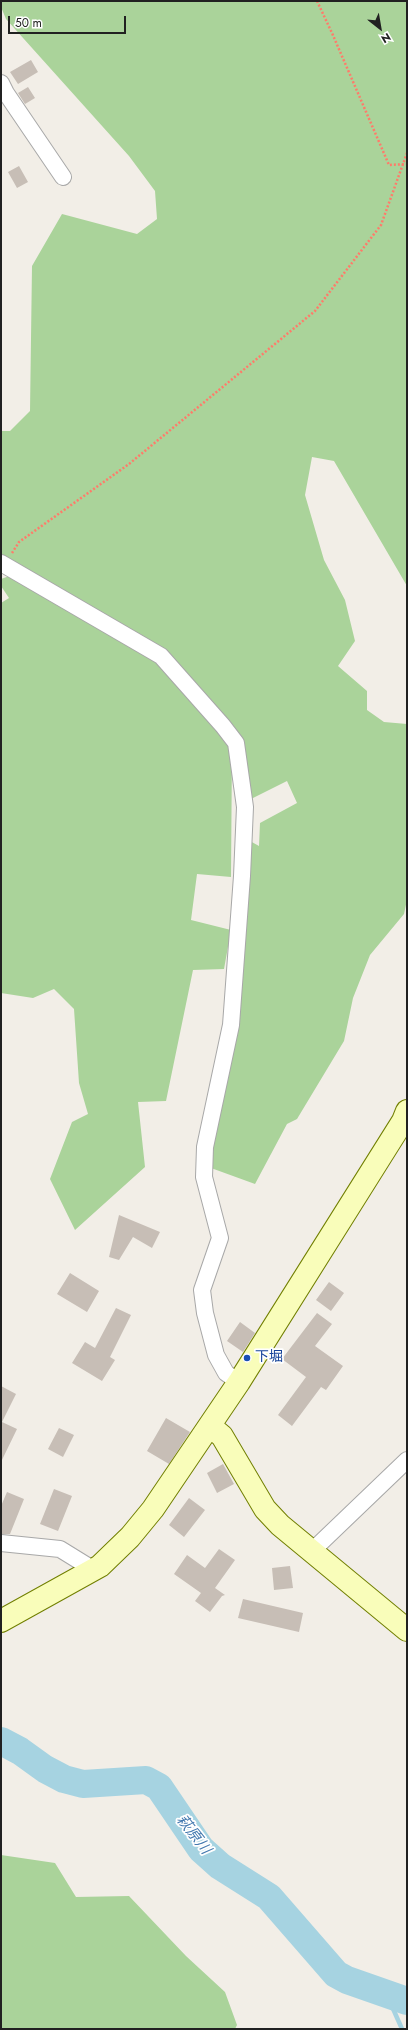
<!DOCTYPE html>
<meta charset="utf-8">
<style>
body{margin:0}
#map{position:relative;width:408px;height:2030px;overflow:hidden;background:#f2eee7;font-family:Jost,sans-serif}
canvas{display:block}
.frame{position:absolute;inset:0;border:2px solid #212121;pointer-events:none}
.north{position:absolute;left:360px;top:8px;width:40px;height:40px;-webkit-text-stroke:3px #fff;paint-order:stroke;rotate:149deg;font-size:11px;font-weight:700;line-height:16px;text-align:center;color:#212121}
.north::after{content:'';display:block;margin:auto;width:14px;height:18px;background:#212121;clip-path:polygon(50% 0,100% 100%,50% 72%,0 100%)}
.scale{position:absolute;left:8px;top:16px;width:118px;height:18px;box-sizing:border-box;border:2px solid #212121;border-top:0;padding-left:5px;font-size:12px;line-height:14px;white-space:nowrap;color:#212121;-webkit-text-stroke:3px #fff;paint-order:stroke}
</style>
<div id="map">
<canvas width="408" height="2030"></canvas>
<div class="frame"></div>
<div class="north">N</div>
<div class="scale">50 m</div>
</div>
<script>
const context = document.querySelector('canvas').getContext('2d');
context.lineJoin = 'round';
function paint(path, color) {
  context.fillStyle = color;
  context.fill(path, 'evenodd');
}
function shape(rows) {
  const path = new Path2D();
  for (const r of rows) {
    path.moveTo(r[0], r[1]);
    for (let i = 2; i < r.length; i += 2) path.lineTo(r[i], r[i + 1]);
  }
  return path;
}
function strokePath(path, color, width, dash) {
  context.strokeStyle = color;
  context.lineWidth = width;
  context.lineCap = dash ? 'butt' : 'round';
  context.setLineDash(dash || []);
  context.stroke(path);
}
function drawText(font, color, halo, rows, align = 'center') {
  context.font = font + ' Jost,"Noto Sans JP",sans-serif';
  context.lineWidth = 3.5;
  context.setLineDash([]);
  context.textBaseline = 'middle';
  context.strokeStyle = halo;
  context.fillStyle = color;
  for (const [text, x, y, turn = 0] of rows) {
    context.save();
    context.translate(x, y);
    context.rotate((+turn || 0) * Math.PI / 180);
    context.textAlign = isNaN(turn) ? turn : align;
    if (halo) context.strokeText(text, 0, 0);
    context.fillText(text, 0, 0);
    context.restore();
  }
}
paint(shape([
 [1,1,407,1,407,586,334,461,312,457,305,495,324,560,345,600,355,641,338,666,367,691,367,710,384,722,407,724,407,900,404,914,370,955,353,998,344,1041,297,1119,287,1124,255,1184,211,1168,212,1140,250,841,259,846,260,823,297,803,287,781,249,800,242,742,165,652,1,554,1,431,10,431,30,411,32,266,62,214,137,234,157,219,155,191,129,156,6,19,1,7],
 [15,574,159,661,232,745,231,877,197,874,191,920,231,930,224,969,193,970,166,1101,138,1102,145,1167,75,1230,50,1179,72,1122,88,1114,79,1083,74,1009,54,989,33,998,1,993,1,603,9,598,1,586,1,579],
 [1,1855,55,1863,76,1897,129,1896,186,1956,225,1992,237,2025,235,2029,1,2029]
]), '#aad39a');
strokePath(shape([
 [387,1995,402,2029]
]), '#a6d3e1', 4.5);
strokePath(shape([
 [1,1741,20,1751,45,1769,64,1779,83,1784,146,1780,159,1787,201,1849,220,1866,269,1897,336,1974,347,1980,407,2001]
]), '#a6d3e1', 28);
paint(shape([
 [31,60,38,72,18,84,10,72],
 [28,87,35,98,25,104,18,93],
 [19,166,28,182,17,188,8,172],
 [119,1215,160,1232,152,1248,133,1237,119,1260,109,1257],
 [70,1273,99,1291,87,1312,57,1294],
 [329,1282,344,1293,331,1311,316,1300],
 [116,1308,131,1315,110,1357,115,1360,102,1381,72,1363,85,1342,95,1348],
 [317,1313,332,1324,315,1346,343,1366,326,1390,321,1387,292,1426,278,1415,306,1377,282,1359],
 [240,1322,255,1333,243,1352,227,1341],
 [1,1386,16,1394,2,1422,17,1429,1,1462],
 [166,1418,190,1432,169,1464,147,1451],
 [59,1428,74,1435,63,1457,48,1449],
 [223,1464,234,1484,217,1493,207,1473],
 [54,1489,72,1496,58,1531,40,1524],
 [7,1492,24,1499,10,1534,1,1534,1,1506],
 [189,1498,205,1510,184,1537,169,1525],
 [219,1549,235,1560,215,1588,225,1595,222,1596,210,1612,195,1601,201,1593,174,1574,187,1555,205,1568],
 [290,1566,293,1588,274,1590,272,1568],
 [243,1599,303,1613,299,1632,238,1618]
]), '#c7beb6');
const street = shape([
 [1,83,6,93,63,177],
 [1,563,161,656,223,726,236,743,245,807,242,876,231,1025,205,1147,204,1177,220,1238,202,1290,205,1313,216,1355,226,1373,239,1382],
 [1,1543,60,1549,94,1570],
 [312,1551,407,1460]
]);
const secondary = shape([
 [210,1426,222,1436,265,1509,280,1525,407,1630],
 [1,1621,100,1566,130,1537,153,1509,239,1382,403,1121,407,1111]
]);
strokePath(street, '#a8a8a8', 18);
strokePath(secondary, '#717f00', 24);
strokePath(shape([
 [317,1,332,33,389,165,407,164],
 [12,553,19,542,129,464,315,311,381,225,407,153]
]), '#ff7b6a', 2.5, [2, 2]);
strokePath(street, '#fff', 16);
strokePath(secondary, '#f9fdba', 22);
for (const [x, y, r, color] of [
 [247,1358,4,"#1a4fb4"]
]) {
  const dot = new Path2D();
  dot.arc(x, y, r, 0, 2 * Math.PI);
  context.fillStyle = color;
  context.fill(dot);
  strokePath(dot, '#fff', 1.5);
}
drawText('14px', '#164399', '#fff', [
 ["下堀",255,1358]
], 'left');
drawText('italic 15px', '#4479af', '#fff', [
 ["萩原川",193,1835,52]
]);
</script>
